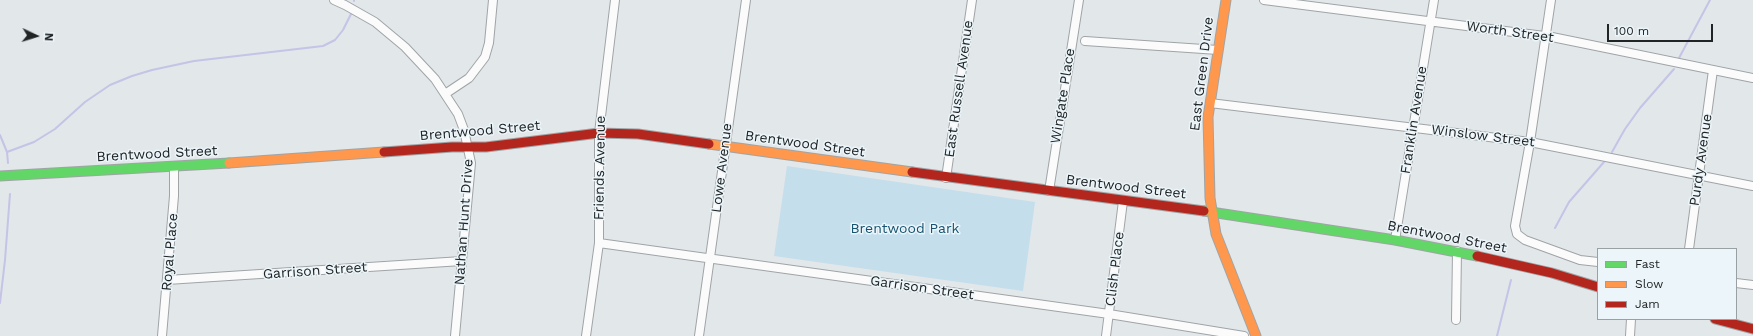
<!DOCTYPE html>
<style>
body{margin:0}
#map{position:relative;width:1753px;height:336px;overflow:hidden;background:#e2e7ea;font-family:"Work Sans",sans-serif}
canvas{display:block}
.legend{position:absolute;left:1597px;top:248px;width:140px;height:72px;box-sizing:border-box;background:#ecf5fa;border:1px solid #9aa1a5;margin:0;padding:5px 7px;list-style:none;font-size:12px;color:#202425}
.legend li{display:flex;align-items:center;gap:8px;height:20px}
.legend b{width:20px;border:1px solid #9aa1a5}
.north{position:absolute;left:16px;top:16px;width:40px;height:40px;-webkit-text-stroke:3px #ecf5fa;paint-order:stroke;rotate:94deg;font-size:11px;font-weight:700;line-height:16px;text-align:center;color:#202425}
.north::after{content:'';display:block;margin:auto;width:14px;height:18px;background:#202425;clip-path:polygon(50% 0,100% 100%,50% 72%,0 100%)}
.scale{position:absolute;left:1607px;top:24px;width:106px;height:18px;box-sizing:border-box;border:2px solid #202425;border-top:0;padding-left:5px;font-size:12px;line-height:14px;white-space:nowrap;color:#202425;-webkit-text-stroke:3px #ecf5fa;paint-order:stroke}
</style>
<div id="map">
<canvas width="1753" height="336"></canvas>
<ul class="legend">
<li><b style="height:5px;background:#63d668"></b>Fast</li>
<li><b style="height:5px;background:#ff974d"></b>Slow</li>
<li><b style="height:5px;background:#b3261e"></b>Jam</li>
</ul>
<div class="north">N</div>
<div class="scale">100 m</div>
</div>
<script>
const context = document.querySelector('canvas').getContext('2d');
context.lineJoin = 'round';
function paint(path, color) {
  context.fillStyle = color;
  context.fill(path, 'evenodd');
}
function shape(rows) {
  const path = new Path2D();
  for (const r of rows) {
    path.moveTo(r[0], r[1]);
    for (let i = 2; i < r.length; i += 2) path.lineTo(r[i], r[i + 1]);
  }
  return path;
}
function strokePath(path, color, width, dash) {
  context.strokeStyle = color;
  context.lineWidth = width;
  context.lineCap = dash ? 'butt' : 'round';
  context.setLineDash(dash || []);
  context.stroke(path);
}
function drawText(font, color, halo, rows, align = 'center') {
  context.font = font + ' "Work Sans",sans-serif';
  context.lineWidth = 3;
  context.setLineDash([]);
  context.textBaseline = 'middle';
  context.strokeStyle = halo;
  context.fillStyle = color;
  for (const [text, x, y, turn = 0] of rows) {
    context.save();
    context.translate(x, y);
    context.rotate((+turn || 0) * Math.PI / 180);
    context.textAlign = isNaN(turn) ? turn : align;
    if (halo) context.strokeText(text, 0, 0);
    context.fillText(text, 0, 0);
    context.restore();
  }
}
paint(shape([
 [787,166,1035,202,1023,291,774,256]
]), '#c4deec');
strokePath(shape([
 [354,1,354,0],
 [1679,58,1710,0],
 [0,135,7,152,8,163],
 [7,152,34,142,55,129,85,102,110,85,132,76,152,70,194,61,323,46,335,40,343,30,351,14],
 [1612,152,1625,129,1640,108,1674,69],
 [1555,228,1569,202,1604,162],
 [0,303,5,260,10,194],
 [1497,336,1511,280]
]), '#c5c3e6', 2);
const street = shape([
 [334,0,345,5,375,22,405,47,435,79,458,114,464,130,471,163,455,336],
 [1264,0,1552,37,1753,78],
 [1551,0,1530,142,1515,226,1517,234,1525,240,1580,260,1598,262],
 [1085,41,1218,50],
 [445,94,469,78,485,57,489,43,493,0],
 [1210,103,1530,142,1753,186],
 [946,178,972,0],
 [1049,191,1079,0],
 [1395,240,1434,0],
 [599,243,1109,314,1244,336],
 [1689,249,1713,70],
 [167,280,462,261],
 [1736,283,1753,285],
 [1456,320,1457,251],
 [162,336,174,196,174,167],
 [586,336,599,243,599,133,615,0],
 [699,336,746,0],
 [1106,336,1123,201],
 [1630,336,1631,319]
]);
const fast = shape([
 [0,176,229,163],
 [1204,211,1395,240,1477,256]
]);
const slow = shape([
 [1226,0,1208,117,1210,198,1216,234,1256,336],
 [709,144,912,172],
 [229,163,384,152]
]);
const jam = shape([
 [384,152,452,147,486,147,599,133,638,134,709,144],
 [912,172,1204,211],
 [1477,256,1552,273,1598,287],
 [1715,319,1753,329]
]);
strokePath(street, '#a0a4a6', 10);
strokePath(fast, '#a0a4a6', 11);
strokePath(slow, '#a0a4a6', 11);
strokePath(jam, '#a0a4a6', 11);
strokePath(street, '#fbfbfc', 8);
strokePath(fast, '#63d668', 9);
strokePath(slow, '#ff974d', 9);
strokePath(jam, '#b3261e', 9);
drawText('14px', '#202425', '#ecf5fa', [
 ["Worth Street",1510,32,8],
 ["East Green Drive",1202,74,-83],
 ["East Russell Avenue",959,89,-82],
 ["Wingate Place",1063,96,-81],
 ["Franklin Avenue",1414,120,-81],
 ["Brentwood Street",480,131,-5],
 ["Winslow Street",1483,136,7],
 ["Brentwood Street",805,144,8],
 ["Brentwood Street",157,154,-3],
 ["Purdy Avenue",1701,160,-82],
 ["Friends Avenue",600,168,-89],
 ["Lowe Avenue",722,168,-83],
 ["Brentwood Street",1126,187,7],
 ["Nathan Hunt Drive",464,222,-86],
 ["Brentwood Street",1447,237,11],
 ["Royal Place",170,252,-85],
 ["Clish Place",1115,269,-83],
 ["Garrison Street",315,271,-4],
 ["Garrison Street",922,288,8]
]);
drawText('14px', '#155370', '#ecf5fa', [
 ["Brentwood Park",905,229]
]);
</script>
